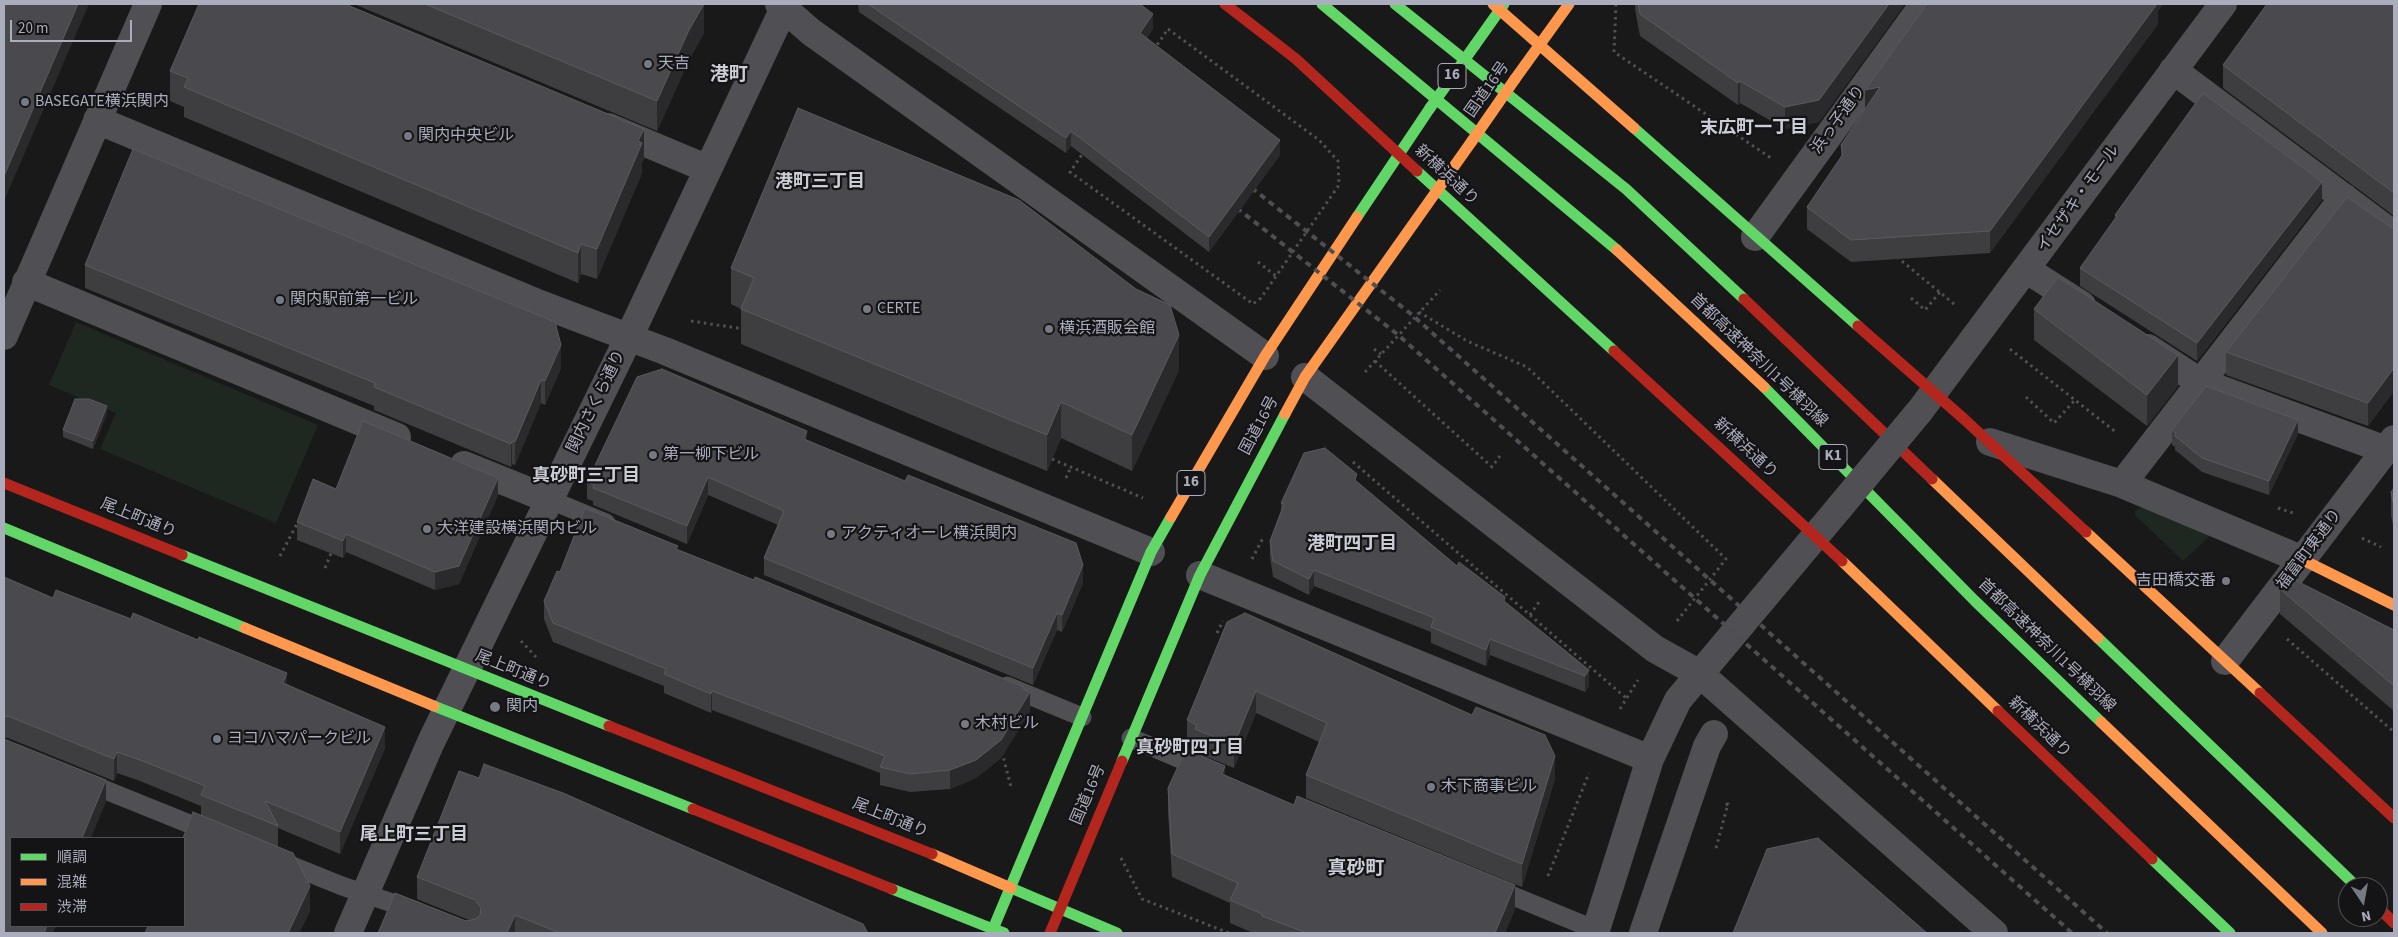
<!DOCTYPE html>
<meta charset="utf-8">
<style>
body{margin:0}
#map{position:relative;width:2398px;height:937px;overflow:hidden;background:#19191a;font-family:"Source Sans 3","Noto Sans JP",sans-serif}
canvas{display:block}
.frame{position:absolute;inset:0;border:5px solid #aaadbb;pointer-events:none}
.legend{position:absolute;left:10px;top:837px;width:175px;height:90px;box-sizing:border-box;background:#141316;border:1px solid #505158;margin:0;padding:6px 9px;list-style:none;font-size:15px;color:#aaadbb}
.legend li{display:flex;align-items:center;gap:10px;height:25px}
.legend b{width:25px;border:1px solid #505158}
.north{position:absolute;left:2338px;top:877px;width:50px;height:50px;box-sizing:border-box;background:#141316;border:1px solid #505158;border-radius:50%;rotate:168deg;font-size:14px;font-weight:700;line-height:20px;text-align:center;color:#aaadbb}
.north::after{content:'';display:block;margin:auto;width:18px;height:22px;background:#777983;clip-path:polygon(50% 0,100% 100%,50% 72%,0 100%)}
.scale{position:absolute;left:10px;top:20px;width:122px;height:22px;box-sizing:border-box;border:2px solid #aaadbb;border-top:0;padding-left:6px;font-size:15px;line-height:18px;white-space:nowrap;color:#aaadbb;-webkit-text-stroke:4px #141316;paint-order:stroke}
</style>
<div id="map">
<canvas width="2398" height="937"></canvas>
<div class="frame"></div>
<ul class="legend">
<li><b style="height:6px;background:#63d668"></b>順調</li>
<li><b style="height:6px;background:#ff974d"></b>混雑</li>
<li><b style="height:6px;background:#b3261e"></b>渋滞</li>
</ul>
<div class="north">N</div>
<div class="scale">20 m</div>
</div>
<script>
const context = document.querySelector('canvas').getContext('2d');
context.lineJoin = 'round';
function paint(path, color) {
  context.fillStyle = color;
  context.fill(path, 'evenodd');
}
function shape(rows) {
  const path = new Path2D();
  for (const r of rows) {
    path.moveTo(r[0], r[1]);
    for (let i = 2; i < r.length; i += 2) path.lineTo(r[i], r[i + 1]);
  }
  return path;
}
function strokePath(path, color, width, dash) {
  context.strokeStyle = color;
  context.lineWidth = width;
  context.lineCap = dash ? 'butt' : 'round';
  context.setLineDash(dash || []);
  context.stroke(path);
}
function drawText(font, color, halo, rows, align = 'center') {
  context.font = font + ' "Source Sans 3","Noto Sans JP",sans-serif';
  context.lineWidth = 4.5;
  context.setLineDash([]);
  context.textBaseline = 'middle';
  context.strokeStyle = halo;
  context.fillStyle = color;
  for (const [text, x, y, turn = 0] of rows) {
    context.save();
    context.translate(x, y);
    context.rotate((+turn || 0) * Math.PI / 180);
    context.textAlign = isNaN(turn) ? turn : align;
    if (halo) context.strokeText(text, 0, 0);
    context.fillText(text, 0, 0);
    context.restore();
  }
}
paint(shape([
 [76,322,318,425,276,523,100,449,116,413,49,385],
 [2141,507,2212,534,2183,561,2135,515,2135,511]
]), '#1f2721');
strokePath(shape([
 [1616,4,1614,52,1771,158],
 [1168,29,1319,140,1338,161,1339,185,1261,298,1253,304,1070,172,1168,29],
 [1897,257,1954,304],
 [1258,262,1276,276],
 [1911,298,1925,310,1940,292],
 [1419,312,1467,341,1527,367,1726,559,1677,621],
 [691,321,744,329],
 [1374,349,1381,354],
 [2010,349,2117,433],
 [1375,361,1492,467,1502,453],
 [1365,372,1440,290],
 [2026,397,2054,423,2075,400],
 [1052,459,1143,498],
 [1353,462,1626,698],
 [1066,478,1071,467],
 [2278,508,2293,513],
 [2362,538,2381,547],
 [280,556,299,520],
 [1252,559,1263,538],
 [325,568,332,551],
 [1530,615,1539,602],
 [1217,633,1223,621],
 [2287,639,2394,732],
 [521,641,537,658],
 [1620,709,1638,680],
 [1002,752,1011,787],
 [1716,848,1728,804,1725,805],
 [1121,858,1142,899,1229,933],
 [1548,876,1589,773]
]), '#505055', 3, [2.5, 4]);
strokePath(shape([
 [548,499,606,523],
 [1007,686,1082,717],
 [1131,738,1204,769],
 [83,781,212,833],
 [280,861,342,886,416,911],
 [1491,887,1596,930]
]), '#4f4f54', 19);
strokePath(shape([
 [779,4,811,32,1265,356],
 [2173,70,2394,235],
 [97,120,535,302,665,351,1151,552],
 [608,127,708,169],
 [1755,237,1924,4],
 [2027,270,2082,305],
 [26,282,397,437],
 [4,336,148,4],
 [2148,348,2200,382,2386,450],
 [1305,377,1655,649,1700,674,1994,933],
 [1919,412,2223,4],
 [1990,442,2122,484,2303,560],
 [464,465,548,499],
 [2122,484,2344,197],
 [1200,575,1650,759],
 [2225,661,2394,439],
 [348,933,431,742,629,337,784,8],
 [1595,933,1650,759,1678,700,1839,508],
 [1643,933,1707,746,1714,734]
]), '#4f4f54', 28);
strokePath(shape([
 [1322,4,1617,250],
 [1395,4,1626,189,1744,299],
 [1475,45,1504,4],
 [1634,128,1858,326],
 [1417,171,1614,351],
 [1357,217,1430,108],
 [1764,387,1975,601,2101,722],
 [4,528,245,628],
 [182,555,609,726],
 [2098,638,2357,887],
 [434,706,693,809],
 [1122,761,1200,575,1285,414],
 [2152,859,2230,933],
 [1011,888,1117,933],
 [892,889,993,929],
 [1004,933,993,929,1151,552,1171,517]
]), '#63d668', 11);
strokePath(shape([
 [1493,4,1634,128],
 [1515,79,1569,4],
 [1617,250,1764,387],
 [1285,414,1305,377,1472,141],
 [1932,479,2098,638],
 [1171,517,1265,356,1357,217],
 [2086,532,2260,693],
 [2303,560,2394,605],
 [1842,561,1998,711],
 [245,628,434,706],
 [2101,722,2322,933],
 [932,854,1011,888]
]), '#ff974d', 11);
strokePath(shape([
 [1225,4,1296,59,1417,171],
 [1744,299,1932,479],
 [1858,326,1964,419,2086,532],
 [1614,351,1842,561],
 [4,483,182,555],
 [2260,693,2394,818],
 [1998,711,2152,859],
 [609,726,932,854],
 [693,809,892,889],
 [2378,907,2394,923],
 [1050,933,1122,761]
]), '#b3261e', 11);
strokePath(shape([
 [1243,181,1411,314,2107,933],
 [1228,201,1397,334,2072,933]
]), '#4e4f52', 4, [6, 5]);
strokePath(shape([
 [1839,508,1918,413]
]), '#4f4f54', 28);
strokePath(shape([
 [1430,108,1475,45]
]), '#63d668', 11);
strokePath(shape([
 [1472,141,1515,79]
]), '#ff974d', 11);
paint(shape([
 [354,4,704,4,704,33,689,60,657,131],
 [858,4,1140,4,1153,29,1147,38,1280,155,1209,252,1071,146,1066,153,859,12],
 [1635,4,1905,4,1819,122,1785,129,1740,103,1738,105,1640,36,1635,9],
 [2394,4,2394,216,2223,88,2223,65],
 [2158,11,2158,24,1990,253,1851,262,1807,229,1807,207,1841,157,1841,145],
 [170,71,644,159,642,162,642,173,597,279,581,274,578,283,184,117,184,107,170,101],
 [2322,200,2197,361,2080,286,2080,268,2115,218,2115,215],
 [2392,228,2394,228,2394,391,2368,426,2226,375,2226,352],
 [85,265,561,368,545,405,541,403,515,465,512,464,511,467,374,410,374,406,85,288],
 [731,268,1179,370,1132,471,1061,438,1047,471,741,344,741,309,731,304],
 [2034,309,2178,386,2147,426,2034,340],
 [107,413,93,449,63,437,63,430],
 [2172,430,2298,434,2269,495,2202,472,2175,450,2175,447,2172,445],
 [807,440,1083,583,1062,632,1057,630,1033,685,764,575,764,558,778,525,708,495,687,544,593,505,593,501,587,499,587,482],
 [1357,482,1457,566,1505,602,1589,670,1589,686,1585,692,1490,655,1486,666,1431,643,1431,632,1314,586,1309,595,1273,577,1270,557,1270,541,1281,511,1281,503],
 [2394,488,2394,530,2391,516,2391,492],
 [336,489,498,495,459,584,435,590,346,552,343,558,297,540,297,522],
 [678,550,1024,690,1030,711,1001,758,976,778,950,789,910,792,880,785,880,773,712,710,711,713,664,693,664,686,553,642,544,619,544,601,560,572],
 [4,577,53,598,287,684,385,748,340,854,278,828,278,847,310,911,299,933,145,933,201,815,201,806,140,781,117,773,114,781,8,738,4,738],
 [2280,589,2394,630,2394,711,2280,614],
 [1227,622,1555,779,1522,887,1306,798,1306,775,1319,742,1256,713,1234,768,1195,752,1195,747,1187,743,1187,720],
 [1225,775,1515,909,1505,933,1253,933,1230,923,1230,903,1172,877,1168,812,1168,788],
 [417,877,868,933,378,933,469,920,417,899]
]), '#3e3e41');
paint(shape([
 [78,4,89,4,4,201,4,176],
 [704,4,704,33,689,60,657,131,657,101,689,30],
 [1889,4,1905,4,1819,122,1785,129,1785,107],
 [2152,4,2164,4,2158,11,2158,24,1990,253,1990,231],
 [1153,14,1153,29,1140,48,1140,33],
 [1740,81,1740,103,1738,105,1738,83],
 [1880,87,1865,112,1865,90],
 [644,129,644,159,642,162,642,173,597,279,597,249,638,141],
 [1071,131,1071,146,1066,153,1066,138],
 [1280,140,1280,155,1209,252,1209,237],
 [2322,182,2322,200,2197,361,2197,343],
 [581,244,581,274,578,283,578,253],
 [1179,335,1179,370,1132,471,1132,435],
 [561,345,561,368,545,405,545,381],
 [2178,355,2178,386,2147,426,2147,395],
 [2394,368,2394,391,2368,426,2368,403],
 [541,380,541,403,515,465,515,442],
 [1061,402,1061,438,1047,471,1047,435],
 [107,406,107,413,93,449,93,441],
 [2298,420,2298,434,2269,495,2269,481],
 [807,431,807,449,804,439],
 [512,441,512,464,511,467,511,444],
 [708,477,708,495,687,544,687,526],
 [498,478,498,495,459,584,435,590,435,572],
 [346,534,346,552,343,558,343,541],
 [1083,565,1083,583,1062,632,1062,615],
 [1314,570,1314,586,1309,595,1309,579],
 [1057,613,1057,630,1033,685,1033,668],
 [1490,639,1490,655,1486,666,1486,650],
 [1589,670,1589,686,1585,692,1585,676],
 [287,673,287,694,283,683],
 [1024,687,1024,703,1030,692,1030,711,1001,758,976,778,950,789,950,770,1023,689],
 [712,691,712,710,711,713,711,694],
 [1256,691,1256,713,1234,768,1234,745],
 [385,727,385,748,340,854,340,832],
 [117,752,117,773,114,781,114,759],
 [1555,756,1555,779,1522,887,1522,864],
 [1225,766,1225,789,1222,774],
 [106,780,106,802,91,838,82,838],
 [1515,885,1515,909,1505,933,1495,933],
 [310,886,310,911,299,933,288,933],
 [515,915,515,933,507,933],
 [47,926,56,926,53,933,44,933]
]), '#2a2a2c');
const building = shape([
 [4,4,78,4,4,176,4,4],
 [199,4,345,4,644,129,638,141,642,143,597,249,581,244,578,253,184,87,188,78,170,71,199,4],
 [425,4,704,4,689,30,657,101,425,4],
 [868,4,1140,4,1153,14,1140,33,1280,140,1209,237,1071,131,1066,138,868,4],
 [1638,4,1889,4,1819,100,1785,107,1740,81,1738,83,1640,14,1638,4],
 [1927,4,2157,4,1990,231,1851,240,1807,207,1843,154,1841,145,1880,87,1865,90,1927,4],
 [2267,4,2394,4,2394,193,2223,65,2267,4],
 [2203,93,2322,182,2197,343,2080,268,2117,216,2115,215,2203,93],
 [798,108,1019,200,1136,289,1170,305,1179,335,1132,435,1061,402,1047,435,741,309,754,278,731,268,798,108],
 [133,149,555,322,561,345,545,381,541,380,515,442,512,441,511,444,374,387,375,383,85,265,133,149],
 [2347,197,2392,228,2394,228,2394,368,2368,403,2226,352,2347,197],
 [2058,277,2178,355,2147,395,2034,309,2058,277],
 [662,369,807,431,804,439,905,481,908,475,1076,543,1083,565,1062,615,1057,613,1033,668,764,558,784,511,708,477,687,526,593,488,594,485,587,482,637,377,662,369],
 [2206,386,2298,420,2269,481,2202,458,2175,436,2176,434,2172,430,2206,386],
 [75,399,89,399,107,406,93,441,63,430,75,399],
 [363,421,498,478,459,566,435,572,346,534,343,541,297,522,313,479,336,489,363,421],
 [1325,448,1357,474,1355,480,1457,566,1459,562,1505,597,1504,601,1589,670,1585,676,1490,639,1486,650,1431,627,1434,618,1314,570,1309,579,1273,561,1270,541,1284,504,1281,503,1304,453,1325,448],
 [2394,488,2394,507,2391,492,2394,488],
 [585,508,678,546,676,549,754,580,755,577,1024,687,1023,689,1030,692,1001,740,976,760,950,770,910,774,880,767,885,756,712,691,711,694,664,674,666,669,553,623,544,601,557,571,560,572,585,508],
 [4,577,53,598,56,590,131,619,133,613,198,640,199,637,287,673,283,683,385,727,340,832,265,801,278,826,201,795,205,786,140,760,117,752,114,759,8,716,4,717,4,577],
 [2289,577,2394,630,2394,686,2280,589,2289,577],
 [1245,613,1472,715,1476,707,1545,735,1555,756,1522,864,1306,775,1327,723,1256,691,1234,745,1195,729,1197,725,1187,720,1227,622,1245,613],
 [4,739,106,780,82,838,11,838,11,926,47,926,44,933,4,933,4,739],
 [1186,749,1225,766,1222,774,1294,805,1297,796,1515,885,1495,933,1307,933,1262,916,1262,914,1230,900,1238,883,1172,854,1168,788,1186,749],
 [484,764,563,793,863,924,868,933,560,933,515,915,507,933,378,933,395,893,466,921,476,919,480,915,481,908,475,900,417,877,459,771,479,778,484,764],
 [193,812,293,853,310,886,288,933,145,933,148,926,184,926,184,838,183,838,193,812],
 [1818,838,1927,933,1733,933,1767,849,1818,838]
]);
paint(building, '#4a4a4e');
strokePath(building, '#595a5f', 1);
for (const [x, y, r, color] of [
 [648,64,5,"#777983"],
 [25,102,5,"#777983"],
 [408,136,5,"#777983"],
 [280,300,5,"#777983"],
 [867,309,5,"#777983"],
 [1049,329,5,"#777983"],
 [653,455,5,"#777983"],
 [427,529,5,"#777983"],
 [831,534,5,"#777983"],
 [2226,581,5,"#777983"],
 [495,707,6,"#777983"],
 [965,724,5,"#777983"],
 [217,739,5,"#777983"],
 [1431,787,5,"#777983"]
]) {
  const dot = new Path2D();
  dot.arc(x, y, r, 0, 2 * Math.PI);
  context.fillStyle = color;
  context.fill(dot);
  strokePath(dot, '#141316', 2);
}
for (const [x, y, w] of [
 [1452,76,28],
 [1833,457,28],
 [1191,483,28]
]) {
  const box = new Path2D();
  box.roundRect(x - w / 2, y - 12.5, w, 25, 4);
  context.fillStyle = '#141316';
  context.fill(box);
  strokePath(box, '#aaadbb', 1);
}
drawText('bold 15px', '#aaadbb', null, [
 ["16",1452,76],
 ["K1",1833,457],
 ["16",1191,483]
]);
drawText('16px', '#aaadbb', '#141316', [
 ["天吉",658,64],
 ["BASEGATE横浜関内",35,102],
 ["関内中央ビル",418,136],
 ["関内駅前第一ビル",290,300],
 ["CERTE",877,309],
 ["横浜酒販会館",1059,329],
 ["第一柳下ビル",663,455],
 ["大洋建設横浜関内ビル",437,529],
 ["アクティオーレ横浜関内",841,534],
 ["吉田橋交番",2216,581,"right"],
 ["関内",506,707],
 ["木村ビル",975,724],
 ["ヨコハマパークビル",227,739],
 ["木下商事ビル",1441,787]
], 'left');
drawText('16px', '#aaadbb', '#141316', [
 ["国道16号",1488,90,-55],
 ["浜っ子通り",1839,120,-54],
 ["新横浜通り",1446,176,43],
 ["イセザキ・モール",2079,199,-54],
 ["首都高速神奈川1号横羽線",1758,361,44],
 ["関内さくら通り",597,402,-64],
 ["国道16号",1260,426,-62],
 ["新横浜通り",1745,449,43],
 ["尾上町通り",138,519,22],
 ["福富町東通り",2310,550,-53],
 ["首都高速神奈川1号横羽線",2046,646,44],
 ["尾上町通り",513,671,22],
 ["新横浜通り",2039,728,44],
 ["国道16号",1089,795,-67],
 ["尾上町通り",890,819,22]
]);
drawText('bold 18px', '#cbcdd7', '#141316', [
 ["末広町一丁目",1754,129],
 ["港町三丁目",820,183],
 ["真砂町三丁目",586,477],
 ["港町四丁目",1352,545],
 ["真砂町四丁目",1190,749],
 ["尾上町三丁目",414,836]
]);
drawText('bold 19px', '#cbcdd7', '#141316', [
 ["港町",729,76],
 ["真砂町",1356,870]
]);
</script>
